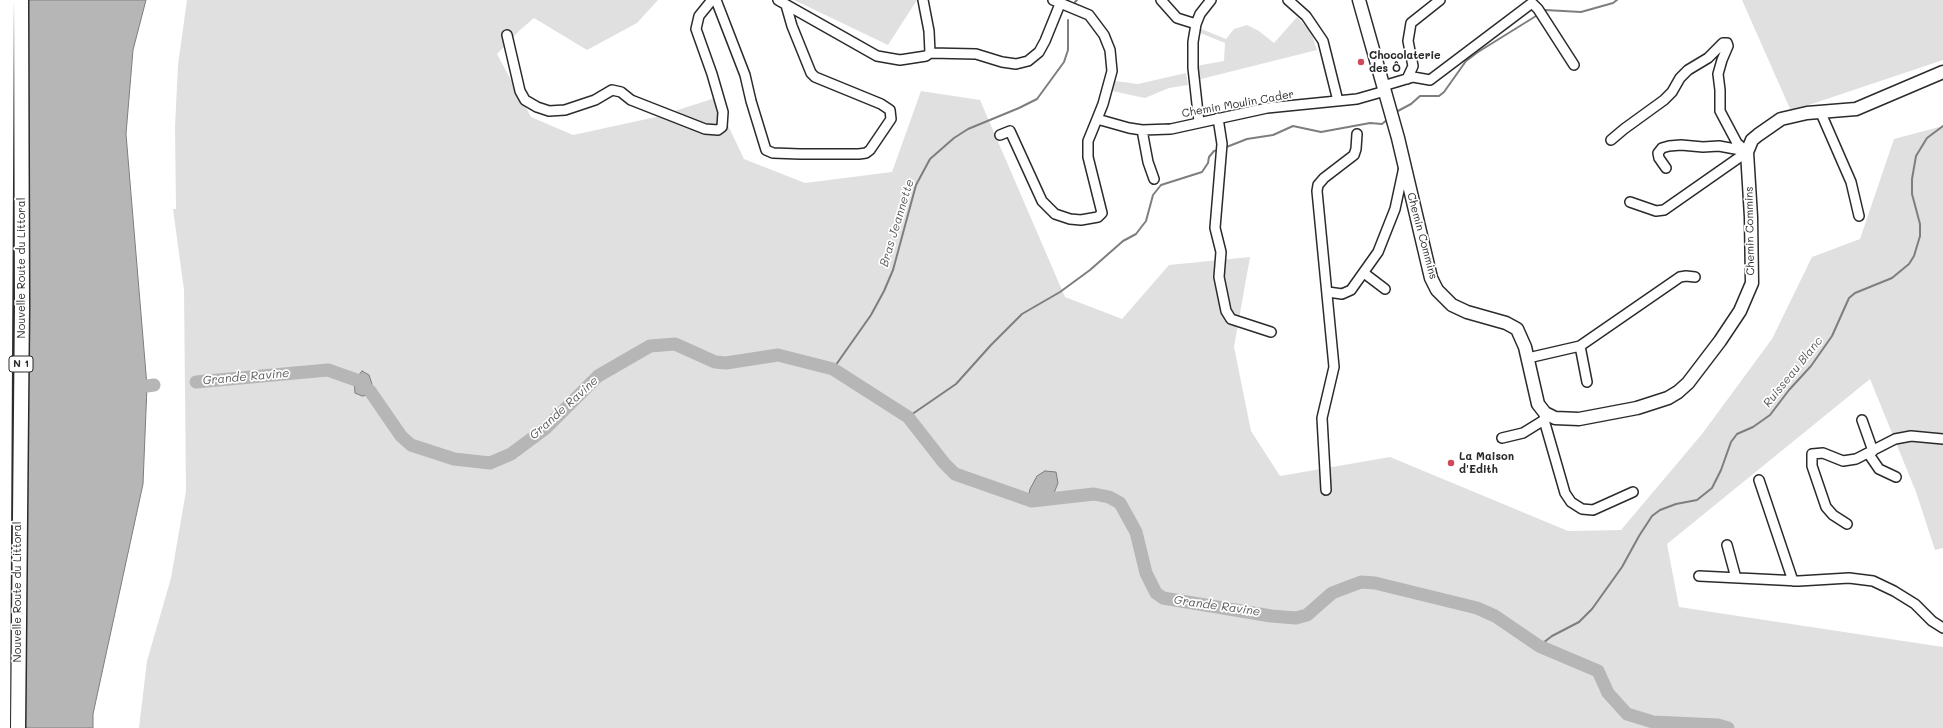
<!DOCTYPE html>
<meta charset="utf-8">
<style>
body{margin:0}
canvas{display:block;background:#fff}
</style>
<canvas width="1943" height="728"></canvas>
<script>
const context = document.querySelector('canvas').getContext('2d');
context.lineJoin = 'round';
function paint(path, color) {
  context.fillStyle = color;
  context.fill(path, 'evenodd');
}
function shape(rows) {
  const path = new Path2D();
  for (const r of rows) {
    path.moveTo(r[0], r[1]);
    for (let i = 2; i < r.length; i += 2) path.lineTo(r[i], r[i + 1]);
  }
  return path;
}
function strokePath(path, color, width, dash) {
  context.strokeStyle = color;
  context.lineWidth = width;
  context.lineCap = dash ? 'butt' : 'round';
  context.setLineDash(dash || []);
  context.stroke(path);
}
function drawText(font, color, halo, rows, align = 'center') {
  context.font = font + ' Mali,sans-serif';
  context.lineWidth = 3.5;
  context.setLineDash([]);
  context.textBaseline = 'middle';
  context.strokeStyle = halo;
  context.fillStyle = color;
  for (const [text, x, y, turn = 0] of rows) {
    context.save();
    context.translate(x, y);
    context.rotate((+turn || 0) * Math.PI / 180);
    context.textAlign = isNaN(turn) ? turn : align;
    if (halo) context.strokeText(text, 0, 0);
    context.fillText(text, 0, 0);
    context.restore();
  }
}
paint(shape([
 [187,0,658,0,637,23,587,50,534,18,520,30,497,54,531,117,573,135,656,117,715,98,744,159,805,183,892,172,921,91,980,100,1065,297,1122,319,1169,265,1250,257,1234,347,1251,431,1280,476,1390,457,1568,531,1621,530,1702,434,1772,339,1812,257,1860,239,1894,139,1943,126,1943,548,1935,550,1916,492,1870,379,1667,544,1679,607,1943,647,1943,728,139,728,147,661,171,578,186,491,184,290,173,209,176,209,175,127,178,65],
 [794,0,917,0,888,45],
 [1742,0,1943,0,1943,60,1791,111],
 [1297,17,1311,32,1317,50,1197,80,1196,66,1224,61,1225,43,1198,32,1199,28,1226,39,1234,29,1247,25,1259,31,1274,43],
 [1186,73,1188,85,1169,88,1145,98,1112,91,1115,81,1138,84]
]), '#e0e0e0');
const water = shape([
 [0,0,146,0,133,50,126,134,147,386,143,484,93,714,93,728,0,728,0,0],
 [362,371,369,375,372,384,369,395,362,396,355,393,354,381,362,371],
 [1045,471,1056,472,1058,483,1054,493,1040,504,1030,504,1028,498,1030,489,1037,476,1045,471]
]);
paint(water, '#b6b6b6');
strokePath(water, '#7e7e7e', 1);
strokePath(shape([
 [1075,2,1077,0],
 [1545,10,1581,12,1613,3,1617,0],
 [1396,112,1411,104,1420,96,1439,96,1444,92,1466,61,1478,52,1536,16],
 [1224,148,1247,139,1273,135,1293,126,1321,132,1370,123,1382,124,1388,119],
 [833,369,871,315,884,291,893,270,916,185,930,159,954,138,968,129,1019,108,1037,99,1064,62,1068,50,1068,20],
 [908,417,956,384,991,345,1022,314,1060,292,1090,270,1123,241,1136,234,1146,221,1153,195,1161,185,1202,172,1208,163,1209,157,1214,151,1218,150],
 [1539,646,1552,636,1579,622,1592,609,1622,567,1639,536,1652,516,1660,510,1676,504,1697,500,1712,488,1721,470,1731,442,1737,434,1753,427,1770,415,1789,390,1811,366,1832,336,1849,298,1855,293,1892,278,1909,264,1914,256,1920,236,1920,224,1912,194,1912,179,1916,156,1927,138,1943,126]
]), '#7e7e7e', 2);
strokePath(shape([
 [196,382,328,370,359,381,370,391,401,436,411,445,454,459,490,463,511,454,546,428,598,376,650,346,675,344,715,362,726,363,778,355,833,369,908,417,944,463,955,474,1032,501,1094,494,1109,497,1120,503,1136,532,1146,573,1156,593,1163,598,1271,616,1296,618,1307,615,1332,593,1361,582,1375,583,1477,608,1495,616,1539,646,1598,671,1608,693,1627,714,1653,722,1718,725,1728,728],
 [147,386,154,385]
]), '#b6b6b6', 13);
const street = shape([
 [716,0,745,75,751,101,766,150,773,153,800,154,859,154,866,153,870,150,891,119,890,110,881,104,815,77,811,73,792,26,786,5],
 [778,0,877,56,900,60,926,56,930,53],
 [923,0,929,31,930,53],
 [1053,0,1089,15,1104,35,1110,50,1112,71,1103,104,1097,119,1129,128,1142,130,1171,129,1267,108,1357,99,1385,91],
 [1161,0,1177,18,1196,24],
 [1288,0,1306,16,1323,41,1338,101],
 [507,35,520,91,525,100,537,107,549,111,565,110,595,100,612,90,621,92,631,100,705,129,718,130,722,127,723,112,712,74,696,29,699,16,712,0],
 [930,53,976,54,1002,62,1016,64,1028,61,1039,52,1045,41,1060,4],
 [1407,79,1413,66,1408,41,1411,23,1440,0],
 [1383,86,1413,77,1430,80,1532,3,1538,9,1574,65],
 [1820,111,1851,182,1859,216],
 [1218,118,1222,144,1215,228,1221,252,1219,277,1226,311,1231,319,1271,332],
 [1199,122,1193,68,1193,42,1196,24,1200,14,1211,0],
 [1142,130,1148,162,1154,179],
 [1000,135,1010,131,1042,201,1055,214,1070,219,1081,220,1098,217,1102,213,1088,157,1088,141,1097,119],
 [1611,140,1624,129,1664,100,1672,92,1680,78,1688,70,1708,58,1723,43,1727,43,1728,46,1722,60,1718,74,1720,90,1720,111,1737,143,1747,152],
 [1666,168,1659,158,1658,153,1662,148,1669,146,1681,145,1703,147,1719,146,1746,151],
 [1630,202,1656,211,1664,210,1747,152],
 [1364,273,1385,289],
 [1328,292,1342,294,1351,290,1378,252,1395,209,1404,167],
 [1580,346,1587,382],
 [1528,358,1580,346,1680,277,1686,276,1695,277],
 [1545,413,1544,420,1565,493,1571,502,1582,509,1593,510,1633,492],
 [1862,420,1873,451],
 [1502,438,1523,433,1544,420],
 [1868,453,1879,469,1896,477],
 [1759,480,1793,581],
 [1326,490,1322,418,1334,367,1317,191,1318,185,1324,178,1354,155,1356,149,1357,134],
 [1847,524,1833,515,1826,507,1812,466,1812,454,1823,453,1843,461,1856,459,1895,439,1911,436,1943,439],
 [1727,545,1736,578],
 [1699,576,1799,581,1849,578,1873,581,1894,591,1915,604,1932,621,1943,628]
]);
const secondary = shape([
 [1359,0,1398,138,1431,278,1437,290,1452,305,1467,312,1506,323,1517,329,1525,347,1538,404,1545,413,1555,418,1579,419,1637,408,1668,398,1678,392,1688,383,1720,341,1740,311,1752,283,1751,217,1747,152,1752,140,1758,135,1781,119,1807,113,1856,109,1943,72]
]);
const primary = shape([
 [3,728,7,0],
 [18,728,22,305,21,0]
]);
strokePath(street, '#2b2b2b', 12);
strokePath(secondary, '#2b2b2b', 15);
strokePath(primary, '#2b2b2b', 17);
strokePath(street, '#fff', 9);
strokePath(secondary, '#fff', 12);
strokePath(primary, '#fff', 14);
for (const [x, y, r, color] of [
 [1361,62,4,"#d1495b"],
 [1451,463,4,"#d1495b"]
]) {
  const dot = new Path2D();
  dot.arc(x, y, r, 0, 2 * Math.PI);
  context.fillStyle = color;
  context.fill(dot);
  strokePath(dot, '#fff', 1.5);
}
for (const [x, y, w] of [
 [21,364,24]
]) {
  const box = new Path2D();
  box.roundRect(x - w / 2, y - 8, w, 16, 3);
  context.fillStyle = '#fff';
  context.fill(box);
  strokePath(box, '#2b2b2b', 1);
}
drawText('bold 10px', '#2b2b2b', null, [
 ["N 1",21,364]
]);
drawText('bold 11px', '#2b2b2b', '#fff', [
 ["Chocolaterie",1369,56],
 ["des Ô",1369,69],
 ["La Maison",1459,457],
 ["d'Edith",1459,470]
], 'left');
drawText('11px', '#2b2b2b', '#fff', [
 ["Chemin Moulin Cader",1238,104,-10],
 ["Chemin Commins",1750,231,-91],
 ["Chemin Commins",1422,236,75],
 ["Nouvelle Route du Littoral",22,268,-90],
 ["Nouvelle Route du Littoral",18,592,-90]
]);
drawText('italic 12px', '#5c5c5c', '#fff', [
 ["Bras Jeannette",897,223,-73],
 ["Ruisseau Blanc",1793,372,-51],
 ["Grande Ravine",246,377,-5],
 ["Grande Ravine",564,408,-42],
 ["Grande Ravine",1217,606,8]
]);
</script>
